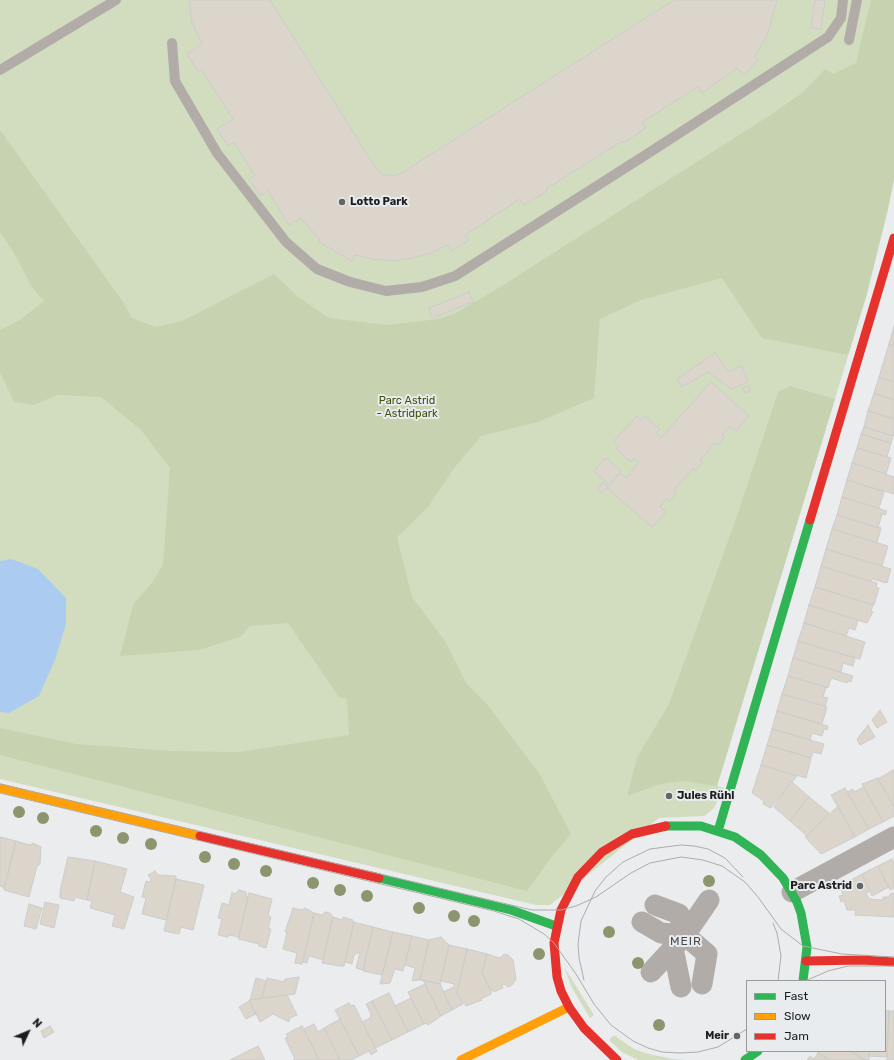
<!DOCTYPE html>
<meta charset="utf-8">
<style>
body{margin:0}
#map{position:relative;width:894px;height:1060px;overflow:hidden;background:#eaecee;font-family:Rubik,sans-serif}
canvas{display:block}
.legend{position:absolute;left:746px;top:980px;width:140px;height:72px;box-sizing:border-box;background:#e9ecef;border:1px solid #97999b;margin:0;padding:5px 7px;list-style:none;font-size:12px;color:#1c1d1e}
.legend li{display:flex;align-items:center;gap:8px;height:20px}
.legend b{width:20px;border:1px solid #97999b}
.north{position:absolute;left:8px;top:1012px;width:40px;height:40px;-webkit-text-stroke:3px #e9ecef;paint-order:stroke;rotate:46deg;font-size:11px;font-weight:700;line-height:16px;text-align:center;color:#1c1d1e}
.north::after{content:'';display:block;margin:auto;width:14px;height:18px;background:#1c1d1e;clip-path:polygon(50% 0,100% 100%,50% 72%,0 100%)}
</style>
<div id="map">
<canvas width="894" height="1060"></canvas>
<ul class="legend">
<li><b style="height:5px;background:#30b455"></b>Fast</li>
<li><b style="height:5px;background:#ff9f0a"></b>Slow</li>
<li><b style="height:5px;background:#e5322d"></b>Jam</li>
</ul>
<div class="north">N</div>
</div>
<script>
const context = document.querySelector('canvas').getContext('2d');
context.lineJoin = 'round';
function paint(path, color) {
  context.fillStyle = color;
  context.fill(path, 'evenodd');
}
function shape(rows) {
  const path = new Path2D();
  for (const r of rows) {
    path.moveTo(r[0], r[1]);
    for (let i = 2; i < r.length; i += 2) path.lineTo(r[i], r[i + 1]);
  }
  return path;
}
function strokePath(path, color, width, dash) {
  context.strokeStyle = color;
  context.lineWidth = width;
  context.lineCap = dash ? 'butt' : 'round';
  context.setLineDash(dash || []);
  context.stroke(path);
}
function drawText(font, color, halo, rows, align = 'center') {
  context.font = font + ' Rubik,sans-serif';
  context.lineWidth = 4;
  context.setLineDash([]);
  context.textBaseline = 'middle';
  context.strokeStyle = halo;
  context.fillStyle = color;
  for (const [text, x, y, turn = 0] of rows) {
    context.save();
    context.translate(x, y);
    context.rotate((+turn || 0) * Math.PI / 180);
    context.textAlign = isNaN(turn) ? turn : align;
    if (halo) context.strokeText(text, 0, 0);
    context.fillText(text, 0, 0);
    context.restore();
  }
}
paint(shape([
 [0,0,894,0,894,179,888,209,866,297,717,786,724,788,714,808,708,813,704,816,659,818,554,902,550,905,536,905,0,779],
 [564,967,594,1015,590,1018,572,988],
 [614,1035,634,1049,645,1053,672,1059,686,1060,638,1060,622,1052,609,1040]
]), '#d2ddc0');
paint(shape([
 [871,0,894,0,894,179,888,209,866,297,848,355,762,338,722,278,641,300,600,319,594,398,538,422,481,436,455,467,428,507,397,537,412,597,445,641,466,683,486,703,539,773,571,834,552,856,527,891,0,755,0,728,76,744,172,751,239,752,349,735,347,699,339,697,288,623,250,626,240,637,199,650,120,656,133,605,151,584,163,565,170,468,141,430,101,397,57,395,34,405,14,402,0,372,0,330,20,320,44,301,32,287,14,253,0,232,0,130,123,302,132,318,155,327,182,321,274,274,297,296,329,318,387,325,439,319,456,313,500,287,769,116,802,93,825,69,833,74,856,63],
 [790,386,835,399,717,786,682,781,660,784,627,796,637,758,669,704,736,519,778,392]
]), '#c6d2b0');
paint(shape([
 [11,559,38,569,66,598,66,624,55,660,39,696,9,713,0,712,0,561]
]), '#abccf0');
const building = shape([
 [189,0,270,0,377,170,381,174,392,176,400,174,674,0,777,0,767,36,754,57,758,60,745,75,737,68,702,93,698,87,642,122,646,128,623,143,622,141,546,189,547,191,524,205,520,199,465,235,469,240,452,251,447,245,431,253,412,258,393,261,373,259,355,255,352,261,319,242,320,240,301,218,289,225,268,191,260,196,249,179,255,176,234,142,228,146,217,129,233,119,201,69,198,71,187,54,202,44,192,23,189,0],
 [815,0,825,0,821,29,811,28,815,0],
 [469,292,473,302,432,318,429,308,469,292],
 [894,326,894,346,889,344,894,326],
 [889,344,894,346,894,382,879,377,889,344],
 [715,353,728,372,742,366,748,382,731,389,708,372,682,387,677,379,715,353],
 [879,377,894,382,894,400,874,393,879,377],
 [711,382,749,416,736,431,730,426,722,435,725,437,718,445,715,443,700,460,703,462,695,471,693,468,674,490,677,492,670,501,667,498,660,507,666,512,652,527,607,488,621,473,626,478,639,462,634,458,631,462,616,449,619,446,614,441,637,416,641,420,645,416,660,429,656,433,661,438,711,382],
 [749,386,750,391,745,393,743,388,749,386],
 [874,393,894,400,894,419,868,411,874,393],
 [868,411,894,419,894,436,864,427,868,411],
 [864,427,893,436,891,443,861,434,864,427],
 [861,434,891,443,887,457,857,448,861,434],
 [857,448,891,458,886,474,852,463,857,448],
 [606,458,621,471,609,484,594,471,606,458],
 [852,463,894,477,894,494,847,480,852,463],
 [847,480,884,492,879,508,842,497,847,480],
 [603,482,608,486,602,493,598,489,603,482],
 [842,497,887,511,885,515,882,514,878,528,837,515,842,497],
 [837,515,881,528,877,543,832,529,837,515],
 [832,529,888,546,882,566,826,549,832,529],
 [826,549,891,569,887,583,872,579,871,582,821,566,826,549],
 [821,566,877,583,876,587,879,588,874,605,815,587,821,566],
 [815,587,873,605,871,611,873,612,867,623,809,605,815,587],
 [809,605,858,620,855,630,849,628,846,636,804,623,809,605],
 [804,623,865,642,860,659,798,641,804,623],
 [798,641,855,658,853,666,843,663,841,672,793,658,798,641],
 [793,658,853,676,851,682,848,681,847,683,831,678,828,688,788,676,793,658],
 [788,676,826,687,823,697,828,698,825,706,782,694,788,676],
 [782,694,827,707,822,724,777,711,782,694],
 [880,710,887,722,877,728,872,720,880,710],
 [777,711,828,726,827,730,824,729,822,736,812,733,810,740,772,729,777,711],
 [868,725,875,737,860,745,857,739,868,725],
 [772,729,824,744,821,754,813,752,811,758,767,745,772,729],
 [767,745,811,758,806,778,761,765,767,745],
 [761,765,797,776,792,782,791,781,771,808,763,804,764,801,752,793,761,765],
 [893,770,894,772,894,807,878,779,893,770],
 [878,778,894,807,894,816,883,822,862,784,878,778],
 [791,781,809,797,790,821,774,807,791,781],
 [864,787,883,822,869,829,847,792,853,789,854,792,864,787],
 [845,788,869,829,855,837,831,795,845,788],
 [809,797,829,813,807,836,790,821,809,797],
 [838,806,855,837,821,854,805,837,838,806],
 [0,837,16,841,4,888,0,886,0,837],
 [16,841,30,845,33,843,41,847,40,864,37,866,29,897,4,890,16,841],
 [68,857,95,861,87,900,75,897,74,901,60,898,60,891,68,857],
 [892,859,894,862,894,888,890,890,878,866,892,859],
 [95,861,127,869,120,892,134,897,124,929,112,926,115,915,90,908,92,901,87,900,95,861],
 [878,866,889,887,872,896,862,874,878,866],
 [155,871,158,875,176,876,176,879,166,920,142,914,146,898,142,897,146,881,150,882,151,879,148,875,155,871],
 [862,874,870,891,866,893,869,899,883,900,883,897,889,897,890,894,894,893,894,917,855,915,856,910,847,910,844,901,841,902,839,896,843,895,840,886,862,874],
 [176,879,204,885,193,930,181,927,179,934,164,931,176,879],
 [239,890,246,892,247,897,248,897,239,937,229,935,228,937,218,935,222,919,218,918,222,903,229,905,232,892,235,894,239,890],
 [249,893,272,899,268,916,271,917,268,929,271,929,266,948,259,946,259,944,238,939,249,893],
 [45,902,59,905,54,928,40,924,45,902],
 [29,904,42,908,36,929,24,926,29,904],
 [293,908,302,910,305,908,314,913,302,964,295,963,297,953,283,949,287,932,285,932,293,908],
 [325,912,330,913,333,917,323,960,309,956,307,963,303,962,314,913,322,915,325,912],
 [333,917,342,920,343,917,353,920,352,922,354,922,344,966,340,966,322,963,333,917],
 [354,922,373,927,363,970,356,968,360,952,354,955,352,964,345,962,354,922],
 [373,927,393,932,382,975,363,971,373,927],
 [393,932,412,936,403,971,395,969,390,983,380,984,393,932],
 [412,936,429,940,420,980,412,981,415,968,405,965,412,936],
 [441,937,449,945,440,984,420,980,429,940,441,937],
 [449,945,467,949,457,993,463,1004,452,1010,443,992,454,987,454,984,441,981,449,945],
 [467,949,487,954,482,973,491,991,491,994,481,999,482,1000,466,1006,457,993,467,949],
 [487,954,500,958,504,954,508,955,513,960,516,979,512,985,508,987,504,984,502,985,503,988,494,992,493,990,491,991,482,973,487,954],
 [299,977,295,994,262,998,267,978,284,982,285,979,299,977],
 [256,978,266,981,262,998,250,1000,256,978],
 [423,980,440,984,452,1010,441,1016,423,980],
 [425,984,441,1016,428,1025,426,1023,424,1024,408,992,425,984],
 [389,993,408,1032,392,1040,372,1001,389,993],
 [287,995,297,1015,290,1018,289,1022,273,1014,260,1022,249,1000,287,995],
 [411,998,424,1024,408,1032,395,1006,411,998],
 [249,1001,256,1014,246,1019,239,1007,249,1001],
 [372,1001,392,1040,375,1048,362,1022,370,1018,371,1014,366,1004,372,1001],
 [349,1003,351,1006,354,1005,377,1051,371,1055,369,1051,359,1056,335,1010,349,1003],
 [885,1010,889,1011,887,1057,869,1056,869,1051,885,1051,885,1010],
 [889,1011,894,1011,894,1060,887,1060,889,1011],
 [340,1019,359,1056,351,1060,340,1060,324,1028,340,1019],
 [314,1024,318,1032,324,1028,340,1060,319,1060,304,1029,314,1024],
 [50,1026,54,1032,44,1038,41,1031,50,1026],
 [302,1026,304,1029,319,1060,293,1060,295,1059,285,1038,288,1037,286,1034,302,1026],
 [258,1046,265,1060,230,1060,258,1046],
 [819,1051,850,1051,865,1060,830,1060,818,1053,819,1051],
 [850,1051,869,1051,869,1060,865,1060,850,1051],
 [818,1053,830,1060,807,1060,810,1056,814,1059,818,1053]
]);
paint(building, '#dcd5cb');
strokePath(building, '#ccc', 1);
strokePath(shape([
 [849,40,857,0],
 [172,43,175,81,217,153,286,242,317,269,350,282,386,291,422,287,455,276,644,156,828,37,841,18,843,0],
 [0,70,116,0]
]), '#b2aca8', 10);
strokePath(shape([
 [792,892,894,837],
 [642,922,661,933,685,935,707,954,702,984],
 [685,935,709,900],
 [673,948,681,987],
 [651,972,685,935,679,914,655,905]
]), '#b2aca8', 21);
strokePath(shape([
 [666,826,701,826,735,837,761,855,783,878,797,902,801,913,807,947,803,981],
 [718,831,810,520],
 [379,878,511,910,556,926],
 [745,1060,758,1051]
]), '#30b455', 9);
strokePath(shape([
 [0,788,200,836],
 [461,1060,569,1007]
]), '#ff9f0a', 9);
strokePath(shape([
 [810,520,894,238],
 [200,836,379,878],
 [806,961,863,960,894,962],
 [617,1060,584,1028,569,1007,561,991,557,977,554,943,561,910,578,877,602,852,632,834,666,826]
]), '#e5322d', 9);
strokePath(shape([
 [0,784,532,910,561,910,576,906,596,897,631,873,650,863,681,857,703,860,722,866,745,882,758,897,781,929,803,946,842,954,894,957],
 [0,793,494,911,519,919,544,934,554,943,576,974,594,1004,611,1025,633,1041,648,1048,662,1052,680,1053,698,1052,718,1047,747,1029],
 [773,923,777,933,781,956,778,981],
 [584,980,579,958,578,944,581,921,595,891,606,877,623,862,650,849,681,845,694,846,708,849,725,858,743,877],
 [805,981,828,971,848,966,894,966]
]), '#acaba8', 1);
context.fillStyle = '#8b966f';
for (const [x, y] of [
 [19,812],
 [43,818],
 [96,831],
 [123,838],
 [151,844],
 [205,857],
 [234,864],
 [266,871],
 [709,881],
 [313,883],
 [340,890],
 [367,896],
 [419,908],
 [454,916],
 [474,921],
 [609,932],
 [539,954],
 [638,963],
 [659,1025]
]) {
  context.beginPath();
  context.arc(x, y, 6, 0, 2 * Math.PI);
  context.fill();
}
for (const [x, y, r, color] of [
 [342,202,4,"#646567"],
 [669,796,4,"#646567"],
 [860,886,4,"#646567"],
 [737,1036,4,"#646567"]
]) {
  const dot = new Path2D();
  dot.arc(x, y, r, 0, 2 * Math.PI);
  context.fillStyle = color;
  context.fill(dot);
  strokePath(dot, '#e9ecef', 1.5);
}
drawText('bold 11px', '#1c1d1e', '#e9ecef', [
 ["Lotto Park",350,202],
 ["Jules Rühl",677,796],
 ["Parc Astrid",852,886,"right"],
 ["Meir",729,1036,"right"]
], 'left');
drawText('11px', '#3e4f07', '#e9ecef', [
 ["Parc Astrid",407,401],
 ["- Astridpark",407,414]
]);
context.letterSpacing = '1px';
drawText('12px', '#47494c', '#e9ecef', [
 ["MEIR",686,942]
]);
context.letterSpacing = '0px';
</script>
